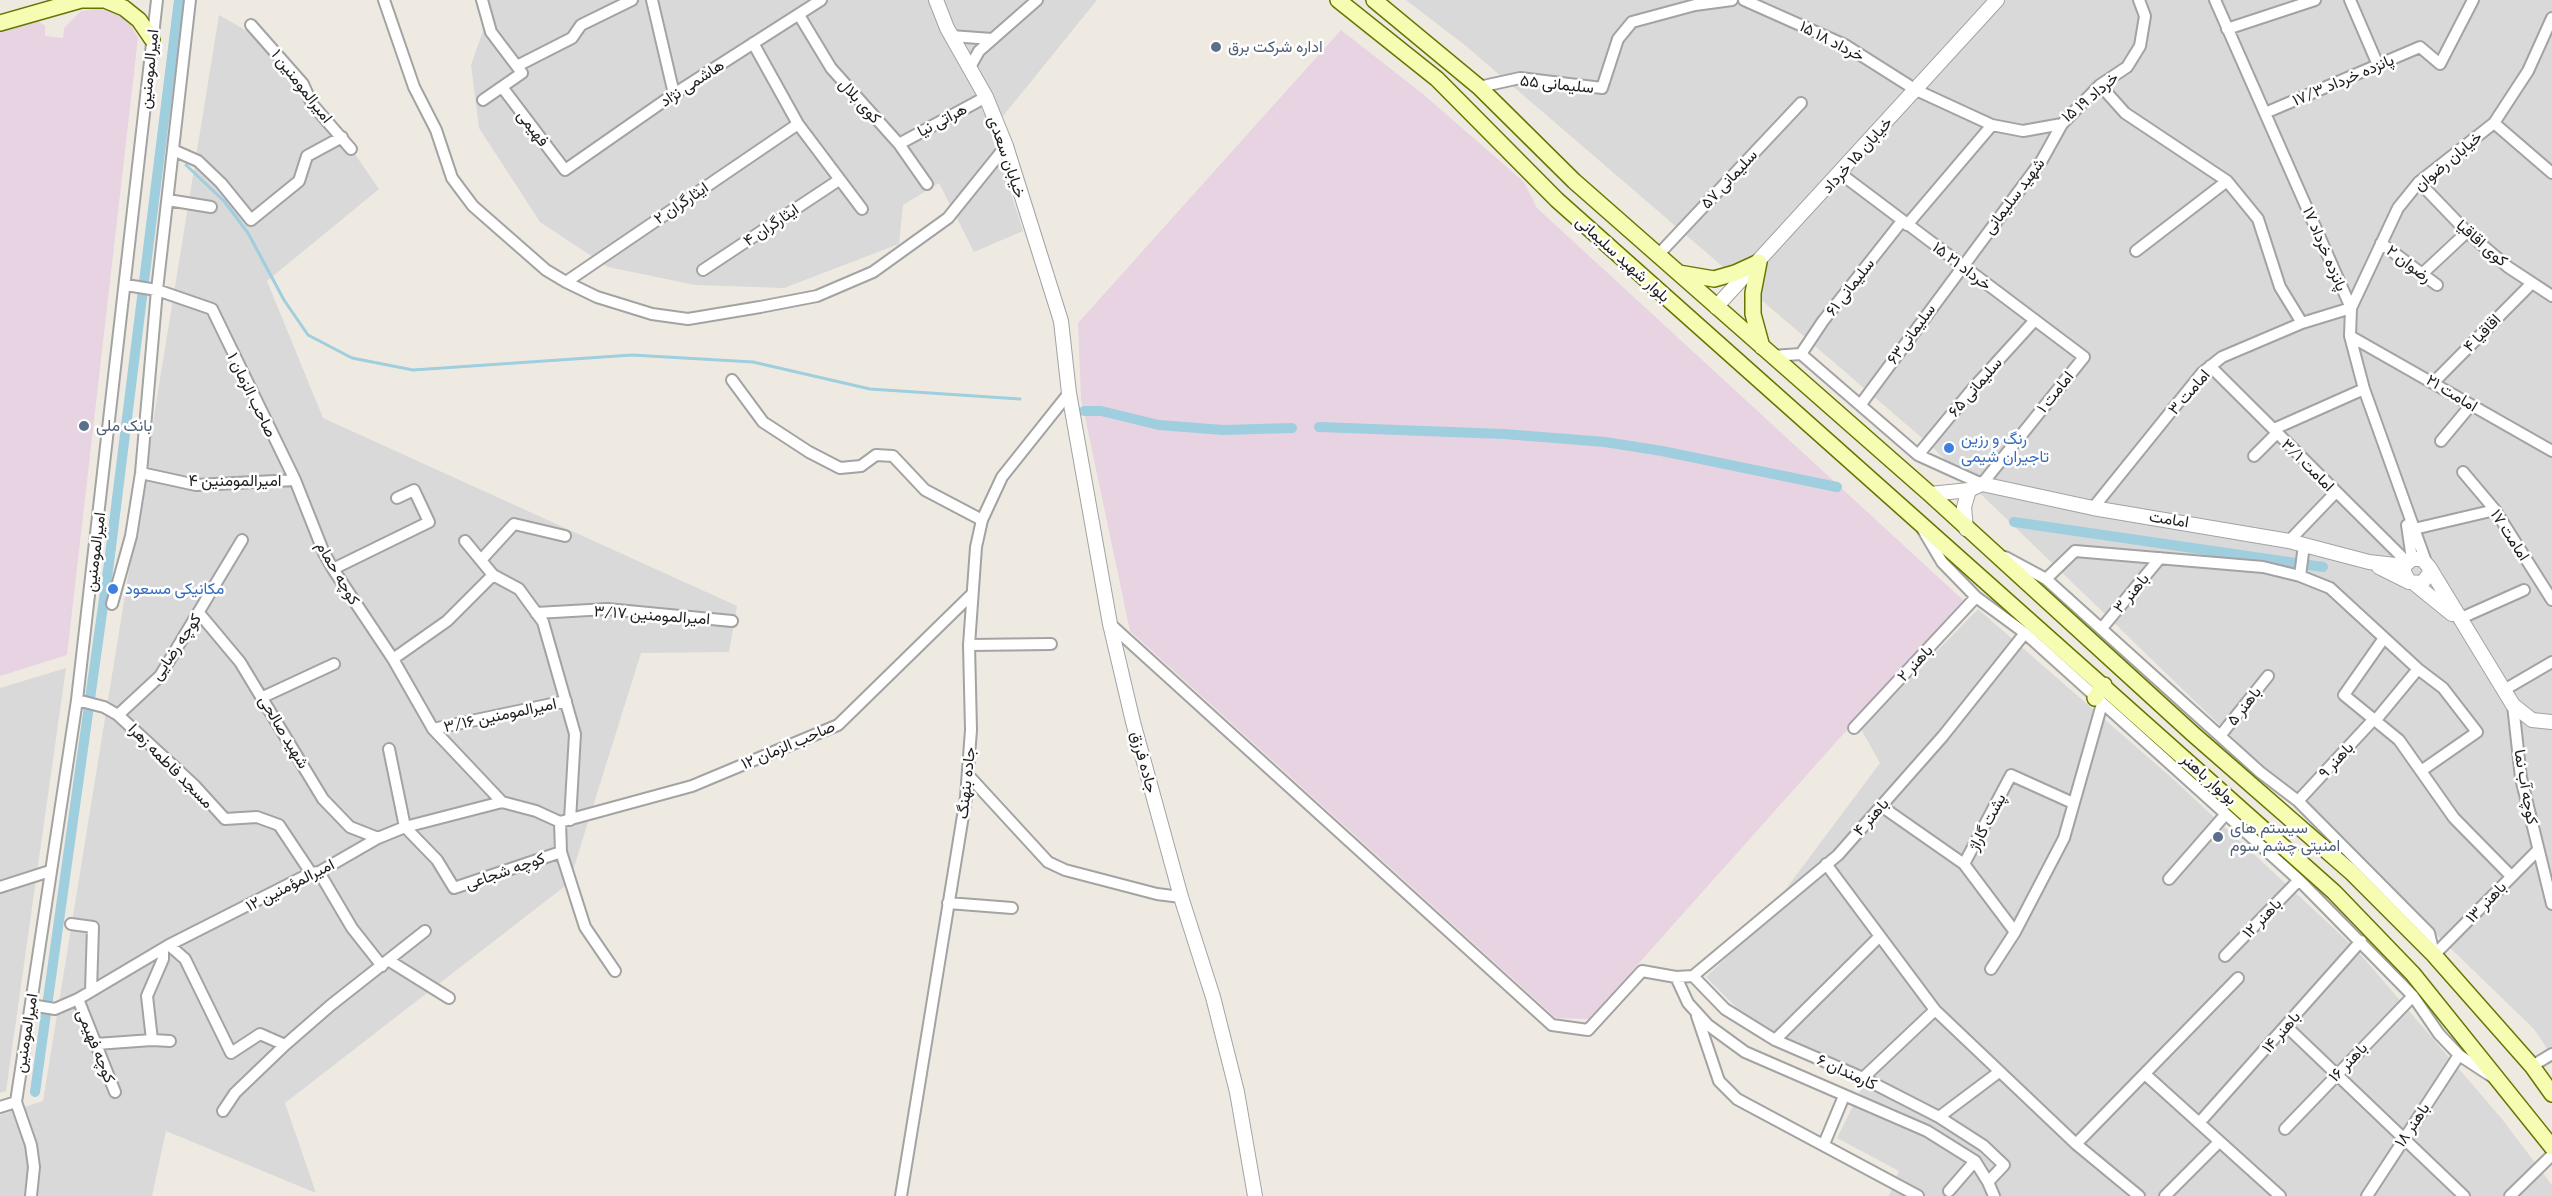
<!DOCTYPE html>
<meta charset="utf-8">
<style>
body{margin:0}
canvas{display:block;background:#eeeae1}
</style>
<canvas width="2552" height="1196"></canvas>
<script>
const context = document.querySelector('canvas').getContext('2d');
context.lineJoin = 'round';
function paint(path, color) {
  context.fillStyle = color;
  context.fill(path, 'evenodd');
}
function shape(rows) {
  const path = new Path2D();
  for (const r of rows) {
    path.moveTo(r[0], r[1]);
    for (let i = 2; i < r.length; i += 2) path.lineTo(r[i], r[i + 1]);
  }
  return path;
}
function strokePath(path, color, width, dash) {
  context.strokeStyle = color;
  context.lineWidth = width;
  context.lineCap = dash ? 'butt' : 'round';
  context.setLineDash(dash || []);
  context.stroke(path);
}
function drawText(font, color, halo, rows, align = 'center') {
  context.font = font + ' "Exo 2",Vazirmatn,sans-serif';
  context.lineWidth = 5;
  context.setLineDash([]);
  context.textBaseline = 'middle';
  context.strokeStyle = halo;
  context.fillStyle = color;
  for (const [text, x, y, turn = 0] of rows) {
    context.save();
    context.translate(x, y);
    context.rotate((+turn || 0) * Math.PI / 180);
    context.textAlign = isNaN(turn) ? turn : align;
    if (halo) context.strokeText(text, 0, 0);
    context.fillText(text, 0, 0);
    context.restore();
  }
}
paint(shape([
 [487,0,1097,0,991,131,1023,231,974,252,939,183,903,205,899,244,784,288,695,285,608,267,540,222,479,128,471,65,489,14],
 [1406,0,2552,0,2552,1056,2534,1029,1929,444,1466,46],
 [219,15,285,53,379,189,267,281,323,418,737,606,729,652,641,653,569,883,285,1103,316,1193,166,1131,152,1196,0,1196,0,1115,43,1101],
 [1978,609,2173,779,2355,948,2502,1119,2552,1185,2552,1196,1889,1196,1899,1171,1837,1138,1868,1076,1762,1033,1706,977,1756,929,1880,763,1861,729],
 [66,668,6,1091,0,1093,0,688]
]), '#dad9d9');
paint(shape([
 [106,7,128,20,138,38,67,655,0,676,0,31,36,20,45,26,45,36,63,38,64,28,81,11],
 [1341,30,1423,94,1524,182,1537,208,1963,600,1589,1019,1556,1018,1130,631,1081,398,1078,323]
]), '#e8d3e3');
strokePath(shape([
 [186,165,224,201,248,233,284,300,308,335,352,358,413,370,632,355,753,362,870,389,1020,399]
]), '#9fcede', 3);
strokePath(shape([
 [1084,411,1101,411,1159,425,1223,430,1292,428],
 [1319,427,1504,434,1605,442,1662,451,1837,487],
 [2014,522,2323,567],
 [35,1092,109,563,179,0]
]), '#9fcede', 10);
const minor = shape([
 [384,0,414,87,436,130,452,178,473,206,546,270,566,282,597,297,652,314,688,319,760,307,817,296,873,272,948,218,1006,146],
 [482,0,491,32,522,73,483,100],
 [652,0,674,94],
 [1744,0,1845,45,1916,90,1992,125,2023,131,2062,124,2100,85,2127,67,2140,46,2145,16,2139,0],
 [2215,0,2351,308,2350,336,2364,389,2426,562],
 [2350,0,2378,65],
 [799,15,831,68,899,144,927,184],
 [251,25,303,84,312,104,351,149],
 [2227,29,2315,0],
 [951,36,992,39],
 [753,43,798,124,862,209],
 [517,66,572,38,581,25,632,0],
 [970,67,979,51,1037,0],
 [2100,85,2125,113,2227,181,2258,219,2280,287,2302,323],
 [502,87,565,170,674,94,821,0],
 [1479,87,1520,78,1602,88,1618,39,1632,22,1695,5,1732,0],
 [2265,113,2420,47,2440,64,2473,0],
 [2494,123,2552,173],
 [899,144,986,97],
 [173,150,198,161,221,183,251,220,299,181,307,156,342,137],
 [2419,182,2467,232,2508,267,2552,296],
 [168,200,211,207],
 [1907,225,1992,125],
 [2381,243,2437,285],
 [2136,251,2227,181],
 [1657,256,1801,103],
 [703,270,839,180],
 [2422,274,2467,232],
 [566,282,798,124],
 [126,285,157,290,212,309,295,480,324,553,333,569,393,659,433,729,502,802],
 [2350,336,2552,451],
 [1801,354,1823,321,1902,221],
 [1772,356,1801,354,1918,455,1982,484,2084,357,1841,174],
 [2210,366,2407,562],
 [732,380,763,422,809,452,840,468,861,466,876,455,893,456,925,490,982,520],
 [2434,382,2531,284],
 [1861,404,2042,160,2062,124],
 [2274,429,2364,389],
 [2441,441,2471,405],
 [1918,455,1975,386,2035,320],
 [2254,456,2277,433],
 [2463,472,2495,510,2552,600],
 [141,473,196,485,295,480],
 [2093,508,2202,373,2222,357,2302,323,2351,308,2398,208,2419,182,2494,123,2528,71,2552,18],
 [2407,525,2412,559],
 [2414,529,2495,510],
 [1923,530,1942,562,1976,597,2025,633,2299,880,2413,996,2439,1034,2459,1055,2491,1076],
 [465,541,493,575,519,589,543,622,575,734,570,820],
 [2289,541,2336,492],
 [2005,557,2046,579,2260,772,2298,801,2429,933,2434,954],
 [481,560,514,524,565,536],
 [333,569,429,522,414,490,397,498],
 [2300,576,2304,545],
 [2046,579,2075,551,2263,567,2300,576,2330,588,2418,669,2443,688,2477,732,2421,771],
 [112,604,131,536,141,473,157,290,190,0],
 [199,613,240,662,323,799,350,827,378,838],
 [536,613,607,609,732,621],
 [2459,619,2524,590],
 [1110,624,1552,1025,1588,1030,1642,971,1676,977,1693,976],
 [2102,628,2160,558],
 [2384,638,2344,695,2399,740,2454,818,2511,876],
 [969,645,1051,644],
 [393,659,447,621,493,575],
 [2504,690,2552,662],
 [263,697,334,664],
 [77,700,104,707,118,715,195,786,225,819,257,817,279,825,311,873],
 [2513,705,2521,778,2552,904],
 [118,715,160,676,242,540],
 [2375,721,2418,669],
 [1854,728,1976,597],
 [433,729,566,701],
 [2220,736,2268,676],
 [389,749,405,827,437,860,454,888,561,852],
 [968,775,1048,862,1065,870,1157,894,1181,897],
 [2298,801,2374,719],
 [1881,806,1964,864,2015,932],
 [560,822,692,786,838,725,972,594],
 [560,822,561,852,585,927,615,971],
 [1826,864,1935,1010,2076,1144,2139,1196],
 [1964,864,2011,775,2073,803],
 [319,872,352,928,382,966],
 [2169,879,2225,815],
 [0,887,50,871],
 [948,903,1012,908],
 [71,924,93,927,91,991],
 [169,945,185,959,231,1053,260,1034,285,1045],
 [2434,955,2538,850],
 [2225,956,2299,880],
 [388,960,449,998],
 [1991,969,2015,932,2064,838,2102,704],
 [1693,976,1838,855,1943,736,2025,633],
 [1693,976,1725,1009,1775,1040,1863,1078,1939,1117,1984,1146,2004,1165,1988,1182,1994,1196],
 [1676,977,1688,1003,1708,1025,1745,1052,1927,1131,1975,1161,1988,1182],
 [78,999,115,1092],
 [31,1005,55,1009,78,999,169,945,311,873,319,872,378,838,405,827,502,802,536,811,560,822],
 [1697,1016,1719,1081,1737,1099,1918,1196],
 [2286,1026,2464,1196],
 [152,1040,147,996,163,959,163,949],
 [1775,1040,1879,937],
 [96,1044,152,1040,170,1041],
 [2532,1066,2552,1054],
 [2146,1075,2280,1196],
 [1863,1078,1935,1010],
 [0,1107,16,1102],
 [223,1111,235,1093,285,1045,331,1005,425,931],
 [1939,1117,1999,1072],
 [2199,1123,2361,941],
 [2285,1129,2413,996],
 [1824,1144,1844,1096],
 [2076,1144,2238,978],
 [1949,1191,1975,1161],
 [31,1196,34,1167,31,1145,16,1102,77,700,157,0],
 [901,1196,966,797,971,730,969,645,976,547,982,520,1002,477,1069,393],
 [2165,1196,2219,1142],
 [2367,1196,2459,1055],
 [2510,1196,2552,1155]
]);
const tertiary = shape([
 [936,0,947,28,986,97,1006,146,1061,321,1069,393,1110,624,1133,722,1181,897,1213,997,1237,1092,1255,1196],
 [1716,307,1997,0],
 [1969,490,1982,484,2093,508,2289,541,2369,562,2404,566],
 [1930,494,1969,490,1964,507,1966,529],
 [2379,567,2409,582,2422,583,2430,573,2429,567,2422,559,2412,559,2404,566,2404,572,2409,582],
 [2429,567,2513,705,2532,720,2552,722],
 [2415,584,2452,614]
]);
const secondary = shape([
 [1338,0,1437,79,1557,200,2334,892,2413,974,2552,1147],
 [1374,0,1479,87,1574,181,1930,494,2193,734,2351,872,2434,955,2532,1066,2552,1094],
 [0,23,81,0,105,0,124,8,139,20,152,39],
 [1759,262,1753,293,1753,314,1762,347],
 [1679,273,1714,279,1735,273,1759,262],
 [2095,698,2104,685]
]);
strokePath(minor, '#a3a3a3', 14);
strokePath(tertiary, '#a3a3a3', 16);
strokePath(secondary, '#667600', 18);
strokePath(minor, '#fff', 10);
strokePath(tertiary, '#fff', 14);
strokePath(secondary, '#f6fcb2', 15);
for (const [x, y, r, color] of [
 [1216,47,6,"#5c6f8a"],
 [84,426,6,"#5c6f8a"],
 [1949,448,6,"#3f7fe0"],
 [113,589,6,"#3f7fe0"],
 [2218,837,6,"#5c6f8a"]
]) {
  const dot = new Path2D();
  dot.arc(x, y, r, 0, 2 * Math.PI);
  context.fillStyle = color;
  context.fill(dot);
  strokePath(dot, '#fff', 2);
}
drawText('16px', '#1c1c1c', '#fff', [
 ["۱۵ خرداد ۱۸",1832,41,27],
 ["امیرالمومنین",149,69,-84],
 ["پانزده خرداد ۱۷/۳",2343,80,-23],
 ["هاشمی نژاد",692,83,-33],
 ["سلیمانی ۵۵",1557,84,6],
 ["امیرالمومنین ۱",302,86,52],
 ["۱۵ خرداد ۱۹",2090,97,-40],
 ["کوی بلال",860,101,48],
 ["هراتی نیا",942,120,-28],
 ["فهیمی",533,128,53],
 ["خیابان ۱۵ خرداد",1857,155,-48],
 ["خیابان سعدی",1007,157,71],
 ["خیابان رضوان",2448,161,-40],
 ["سلیمانی ۵۷",1729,179,-47],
 ["شهید سلیمانی",2014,196,-53],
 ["ایثارگران ۲",681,203,-34],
 ["ایثارگران ۴",771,225,-34],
 ["کوی اقاقیا",2482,243,41],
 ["پانزده خرداد ۱۷",2325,249,67],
 ["بلوار شهید سلیمانی",1623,259,42],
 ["رضوان ۲",2409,264,37],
 ["۱۵ خرداد ۲١",1962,266,37],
 ["سلیمانی ۶۱",1850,287,-52],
 ["اقاقیا ۴",2482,333,-46],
 ["سلیمانی۶۳",1911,334,-54],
 ["سلیمانی ۶۵",1975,387,-49],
 ["امامت ۱",2055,392,-51],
 ["امامت ۳",2189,392,-49],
 ["امامت ۲۱",2452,393,31],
 ["صاحب الزمان ۱",252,395,64],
 ["امامت ۳/۱",2308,465,45],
 ["امیرالمومنین ۴",235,481],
 ["امامت",2169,519,9],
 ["امامت ۱۷",2510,535,57],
 ["امیرالمومنین",95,552,-83],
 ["کوچه حمام",338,573,60],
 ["باهنر ۳",2131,593,-50],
 ["امیرالمومنین ۳/۱۷",652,615,4],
 ["کوچه رضایی",176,647,-56],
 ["باهنر ۲",1915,663,-47],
 ["باهنر ۵",2244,706,-52],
 ["امیرالمومنین ۳/۱۶",500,715,-12],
 ["شهید صالحی",284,732,59],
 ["صاحب الزمان ۱۲",788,745,-23],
 ["باهنر ۹",2336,760,-47],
 ["جاده فرزق",1144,762,75],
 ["مسجد فاطمه زهرا",171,766,45],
 ["بولوار باهنر",2209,779,42],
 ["جاده بنهنگ",966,783,-84],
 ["کوچه آب نما",2526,787,80],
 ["باهنر ۴",1871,817,-48],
 ["پشت گاراژ",1987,822,-62],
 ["کوچه شجاعی",505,871,-19],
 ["امیرالمؤمنین ۱۲",290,885,-27],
 ["باهنر ۱۳",2486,902,-46],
 ["باهنر ۱۲",2262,918,-46],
 ["باهنر ۱۴",2281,1032,-49],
 ["امیرالمومنین",26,1033,-81],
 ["کوچه فهیمی",96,1046,68],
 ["باهنر ۱۶",2348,1062,-46],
 ["کارمندان ۶",1847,1072,25],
 ["باهنر ۱۸",2412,1125,-56]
]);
drawText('16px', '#4e5e75', '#fff', [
 ["اداره شرکت برق",1228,47],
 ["بانک ملی",96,426],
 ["سیستم های",2230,828],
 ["امنیتی چشم سوم",2230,846]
], 'left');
drawText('16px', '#366cbe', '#fff', [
 ["رنگ و رزین",1961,439],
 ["تاجیران شیمی",1961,457],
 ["مکانیکی مسعود",125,589]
], 'left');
</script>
